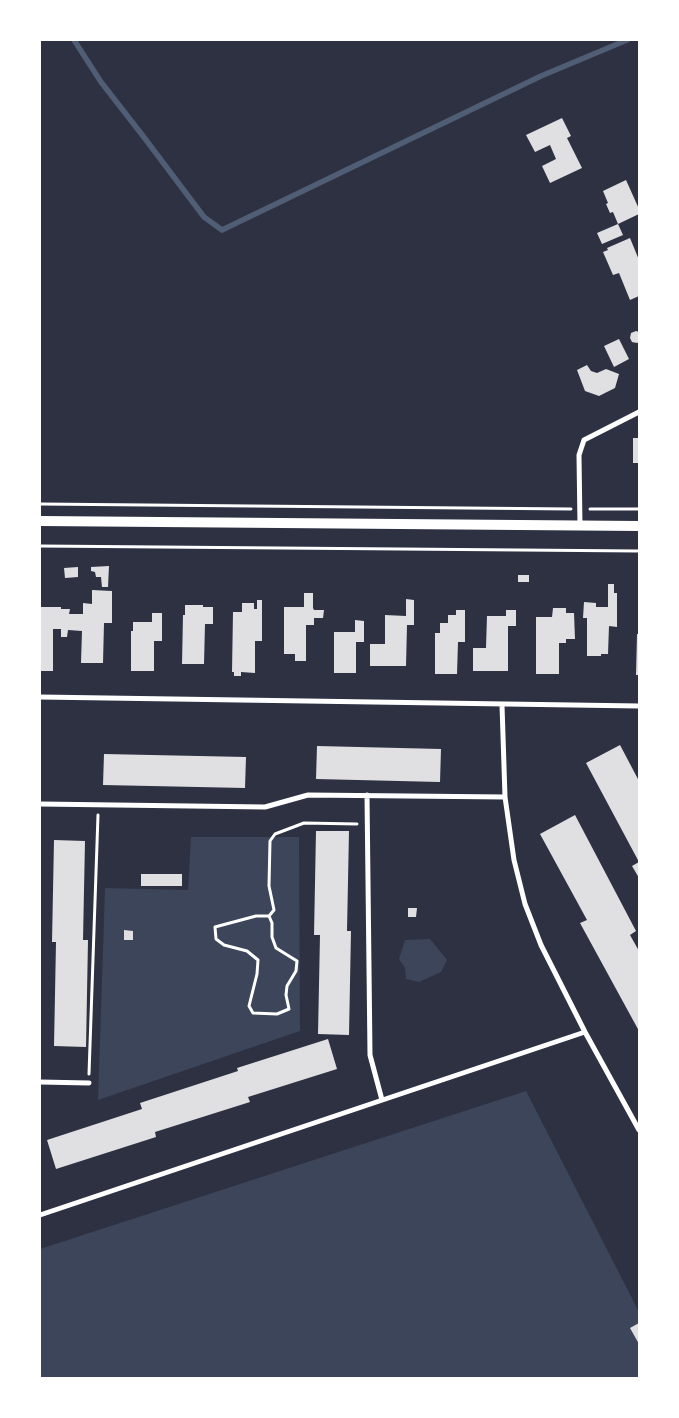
<!DOCTYPE html>
<style>
body{margin:0}
#map{position:relative;width:679px;height:1418px;overflow:hidden;background:#2d3142;font-family:"Sofia Sans Condensed",sans-serif}
canvas{display:block}
.frame{position:absolute;inset:0;border:41px solid #fff;pointer-events:none}
</style>
<div id="map">
<canvas width="679" height="1418"></canvas>
<div class="frame"></div>
</div>
<script>
const context = document.querySelector('canvas').getContext('2d');
context.lineJoin = 'round';
function paint(path, color) {
  context.fillStyle = color;
  context.fill(path, 'evenodd');
}
function shape(rows) {
  const path = new Path2D();
  for (const r of rows) {
    path.moveTo(r[0], r[1]);
    for (let i = 2; i < r.length; i += 2) path.lineTo(r[i], r[i + 1]);
  }
  return path;
}
function strokePath(path, color, width, dash) {
  context.strokeStyle = color;
  context.lineWidth = width;
  context.lineCap = dash ? 'butt' : 'round';
  context.setLineDash(dash || []);
  context.stroke(path);
}
paint(shape([
 [191,837,299,837,300,1031,98,1100,105,888,188,890],
 [430,939,447,960,441,972,419,982,406,979,405,968,399,959,405,940],
 [526,1091,639,1312,639,1378,40,1378,40,1249]
]), '#3c4559');
strokePath(shape([
 [74,40,101,82,143,136,204,217,222,230,541,76,627,40]
]), '#4f5d75', 5.5);
paint(shape([
 [562,118,571,136,567,138,582,168,550,183,542,166,556,159,550,145,535,152,526,135],
 [626,180,639,209,639,214,618,224,613,212,610,213,606,204,608,203,603,191],
 [618,224,623,235,602,244,597,233],
 [630,238,639,260,639,296,630,300,619,273,613,275,603,252,608,250,607,248],
 [636,331,639,332,639,342,637,343,632,342,630,338,631,333],
 [619,339,629,359,614,367,604,346],
 [587,365,591,371,597,373,606,369,619,374,615,388,599,396,585,391,577,370],
 [633,438,639,438,639,463,633,463],
 [109,566,108,587,102,587,101,577,96,577,95,572,91,571,91,567],
 [78,567,78,577,65,578,64,568],
 [518,575,529,575,529,582,518,582],
 [608,584,614,584,614,593,617,593,617,627,609,626,608,654,601,654,601,656,587,656,587,618,583,618,584,602,596,603,596,607,608,607],
 [92,590,112,591,112,623,104,623,103,663,81,663,82,631,68,630,67,637,61,637,61,629,53,629,53,671,40,671,40,607,61,607,61,609,70,609,69,614,83,614,83,603,92,604],
 [304,593,313,593,313,608,314,610,324,610,323,618,314,618,314,625,306,625,306,661,295,661,295,654,284,654,284,607,304,607],
 [406,599,414,600,414,625,407,625,406,666,370,666,370,644,385,644,385,615,406,616],
 [257,600,262,600,262,641,255,641,255,673,241,672,241,676,234,676,234,672,232,672,233,612,242,612,242,603,254,603,254,609,257,609],
 [185,605,203,605,203,607,213,607,213,624,205,624,204,664,182,664,183,615,185,615],
 [553,608,566,608,566,613,574,613,575,639,566,639,566,643,559,643,559,674,536,674,536,617,552,617],
 [456,610,465,610,465,642,458,642,457,674,435,674,435,633,440,633,440,623,448,623,448,615,456,615],
 [506,610,516,610,516,626,508,626,508,671,473,671,473,648,486,648,487,616,506,616],
 [152,613,162,613,162,641,154,641,154,671,131,671,131,631,133,631,133,622,152,622],
 [355,620,364,621,364,642,356,642,356,673,334,673,334,632,355,632],
 [637,634,639,634,639,675,636,675],
 [620,745,639,781,639,862,586,763],
 [317,746,441,749,440,782,316,779],
 [104,754,246,757,245,788,103,785],
 [575,815,636,931,630,935,639,951,639,1031,580,923,587,920,540,834],
 [316,831,349,831,347,931,351,931,349,1035,318,1034,320,935,314,935],
 [54,840,85,841,83,940,88,940,86,1047,54,1046,56,942,52,942],
 [639,862,639,878,632,866],
 [141,874,182,874,182,886,141,886],
 [408,908,417,908,416,917,408,917],
 [124,930,133,931,133,940,124,940],
 [328,1039,337,1069,248,1097,250,1102,155,1132,156,1137,56,1169,47,1140,142,1109,140,1103,238,1071,237,1068],
 [639,1323,639,1344,630,1328]
]), '#e0e0e3');
strokePath(shape([
 [40,504,571,509],
 [590,509,639,509],
 [40,546,639,551],
 [256,916,269,916,272,923,272,937,276,948,297,961,296,971,287,986,286,995,289,1009,277,1014,253,1013,249,1006,257,974,258,960,247,951,224,945,216,939,215,927,256,916],
 [269,916,274,910,269,886,270,841,275,834,304,823,357,824],
 [89,1074,98,815]
]), '#fff', 3);
strokePath(shape([
 [580,526,579,455,584,440,639,412],
 [40,697,639,706],
 [502,705,505,797,514,860,525,904,541,945,585,1032,639,1130],
 [367,795,370,1055,382,1100],
 [40,804,265,807,308,795,505,797],
 [40,1082,89,1083],
 [40,1215,585,1032]
]), '#fff', 5);
strokePath(shape([
 [40,521,639,526]
]), '#fff', 10);
</script>
